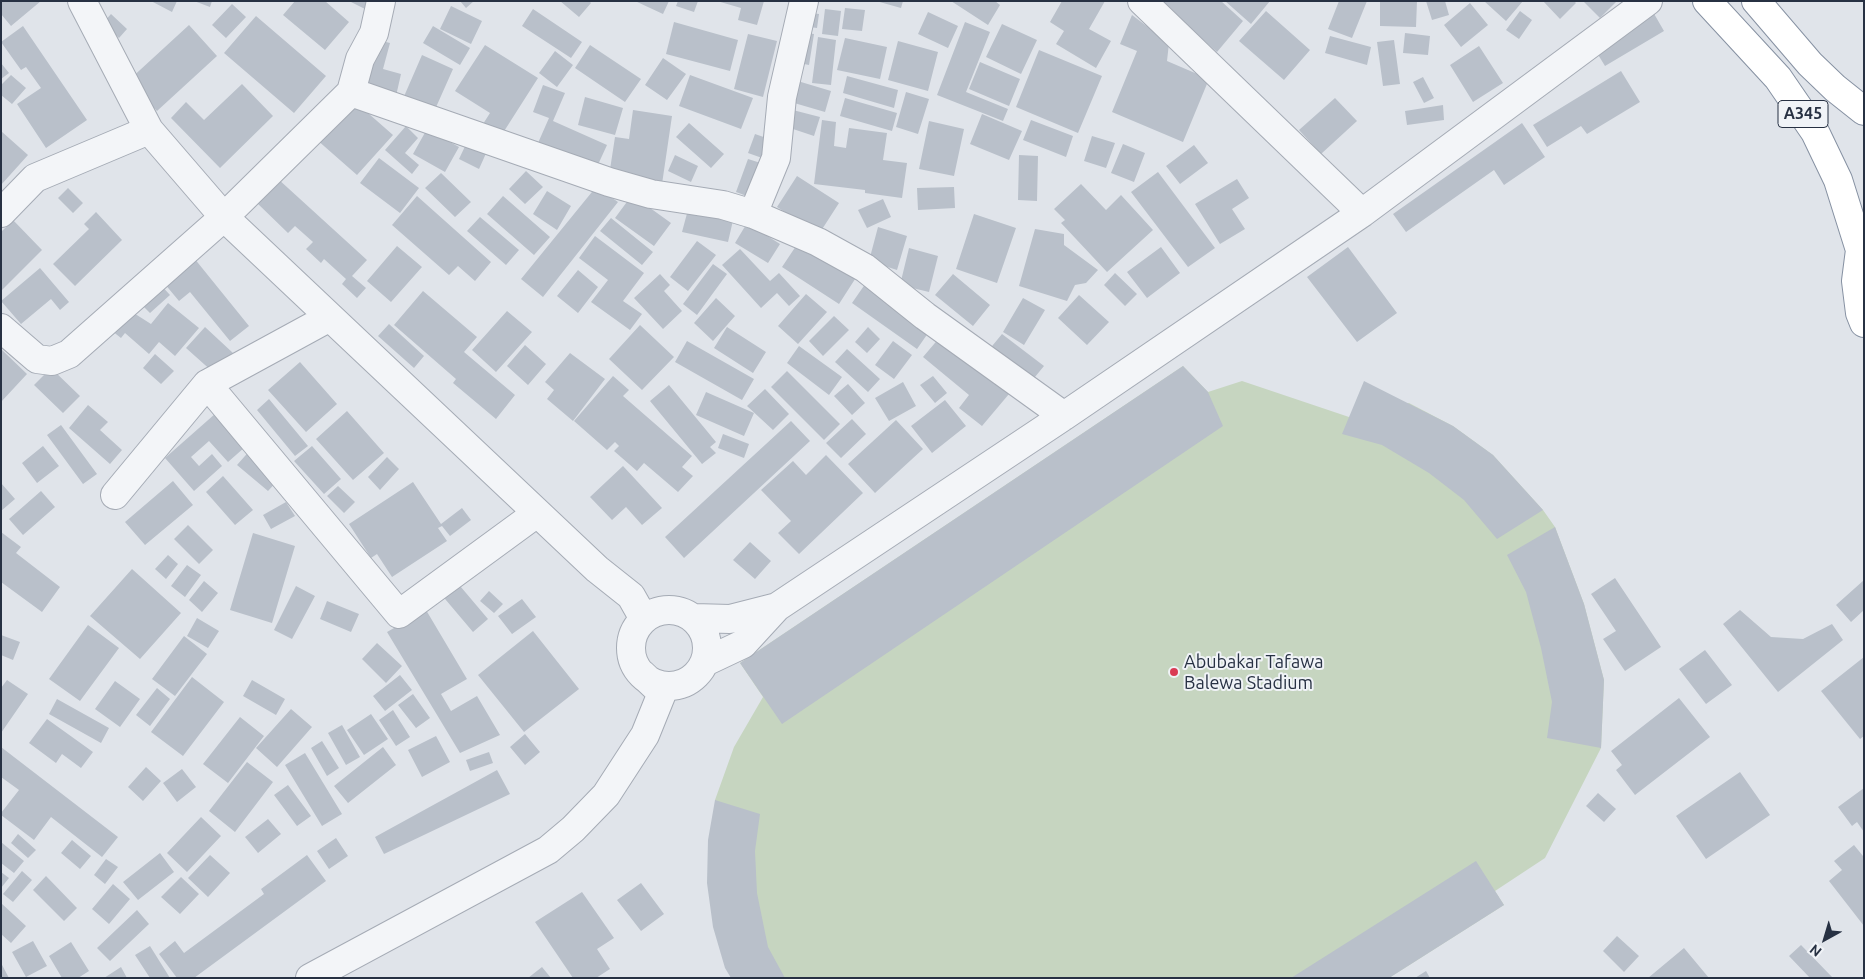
<!DOCTYPE html>
<style>
body{margin:0}
#map{position:relative;width:1865px;height:979px;overflow:hidden;background:#e0e4ea;font-family:Ubuntu,sans-serif}
canvas{display:block}
.frame{position:absolute;inset:0;border:2px solid #273143;pointer-events:none}
.north{position:absolute;left:1800px;top:914px;width:50px;height:50px;-webkit-text-stroke:4px #f0f3f7;paint-order:stroke;rotate:219deg;font-size:14px;font-weight:700;line-height:20px;text-align:center;color:#273143}
.north::after{content:'';display:block;margin:auto;width:18px;height:22px;background:#273143;clip-path:polygon(50% 0,100% 100%,50% 72%,0 100%)}
</style>
<div id="map">
<canvas width="1865" height="979"></canvas>
<div class="frame"></div>
<div class="north">N</div>
</div>
<script>
const context = document.querySelector('canvas').getContext('2d');
context.lineJoin = 'round';
function paint(path, color) {
  context.fillStyle = color;
  context.fill(path, 'evenodd');
}
function shape(rows) {
  const path = new Path2D();
  for (const r of rows) {
    if (r.length === 3) {
      path.moveTo(r[0] + r[2], r[1]);
      path.arc(r[0], r[1], r[2], 0, 2 * Math.PI);
      continue;
    }
    path.moveTo(r[0], r[1]);
    for (let i = 2; i < r.length; i += 2) path.lineTo(r[i], r[i + 1]);
  }
  return path;
}
function strokePath(path, color, width, dash) {
  context.strokeStyle = color;
  context.lineWidth = width;
  context.lineCap = dash ? 'butt' : 'round';
  context.setLineDash(dash || []);
  context.stroke(path);
}
function drawText(font, color, halo, rows, align = 'center') {
  context.font = font + ' Ubuntu,sans-serif';
  context.lineWidth = 4;
  context.setLineDash([]);
  context.textBaseline = 'middle';
  context.strokeStyle = halo;
  context.fillStyle = color;
  for (const [text, x, y, turn = 0] of rows) {
    context.save();
    context.translate(x, y);
    context.rotate((+turn || 0) * Math.PI / 180);
    context.textAlign = isNaN(turn) ? turn : align;
    if (halo) context.strokeText(text, 0, 0);
    context.fillText(text, 0, 0);
    context.restore();
  }
}
paint(shape([
 [1183,366,1208,392,1242,381,1349,417,1409,403,1453,426,1493,455,1543,510,1555,527,1584,604,1604,680,1601,748,1545,858,1495,891,1504,905,1389,978,731,978,715,800,734,747,763,697,740,663]
]), '#c6d5c0');
paint(shape([
 [1,1,41,1,11,26,1,14],
 [151,1,177,1,172,12],
 [194,1,212,1,210,7],
 [295,1,325,1,349,22,325,50,283,15],
 [349,1,369,1,365,9],
 [460,1,474,1,466,8],
 [560,1,589,1,591,3,579,17],
 [635,1,669,1,663,14],
 [678,1,698,1,694,12,676,6],
 [717,1,764,1,757,25,738,20,741,8],
 [876,1,903,1,901,8],
 [951,1,995,1,1000,5,988,25],
 [1062,1,1105,1,1089,29,1111,41,1096,68,1056,44,1064,31,1050,22],
 [1160,1,1221,1,1243,21,1217,52],
 [1225,1,1270,1,1251,24],
 [1339,1,1367,1,1352,38,1328,29],
 [1380,1,1417,1,1416,27,1380,26],
 [1426,1,1445,1,1449,15,1432,20],
 [1484,1,1523,1,1506,21],
 [1543,1,1574,1,1576,3,1560,19],
 [1583,1,1617,1,1600,18],
 [1470,3,1488,25,1461,47,1444,25],
 [232,4,246,17,226,38,212,25],
 [451,6,482,21,471,44,440,29],
 [845,8,865,10,862,31,842,29],
 [533,9,582,42,571,58,522,26],
 [825,9,841,11,838,36,822,34],
 [1266,11,1310,50,1284,80,1239,41],
 [1520,11,1532,20,1519,39,1506,30],
 [805,12,819,14,817,28,803,26],
 [928,12,958,26,948,48,918,34],
 [1653,12,1664,31,1605,66,1594,48],
 [111,14,127,29,119,38,103,23],
 [1132,15,1169,43,1167,61,1209,79,1183,142,1112,112,1137,51,1120,44],
 [256,16,326,76,294,113,224,53],
 [674,22,738,40,730,71,666,54],
 [965,22,990,32,966,92,1008,109,1003,121,937,95],
 [1002,24,1037,40,1021,74,986,57],
 [189,25,217,56,157,111,128,81],
 [23,26,87,120,46,148,17,104,41,88,26,67,21,70,1,42],
 [433,26,470,48,460,65,423,43],
 [798,32,814,34,809,65,794,62],
 [1405,33,1430,36,1428,55,1403,53],
 [748,34,777,41,763,97,734,89],
 [1330,36,1371,47,1367,65,1325,53],
 [818,37,836,40,831,85,812,83],
 [845,38,887,47,880,79,837,70],
 [374,39,390,43,383,69,401,74,396,96,362,86],
 [1394,40,1400,84,1383,86,1377,42],
 [898,41,938,52,928,91,888,80],
 [485,45,538,78,501,136,483,124,490,113,455,91],
 [590,45,641,79,625,102,575,68],
 [1479,46,1503,83,1473,102,1450,65],
 [1039,50,1102,76,1078,133,1016,107],
 [555,51,573,65,557,87,539,73],
 [422,55,453,69,433,114,402,101],
 [663,58,686,74,667,100,645,85],
 [980,62,1020,79,1009,106,969,89],
 [1,63,9,73,1,79],
 [1621,71,1640,102,1587,134,1581,126,1547,147,1533,125],
 [11,75,26,88,12,104,1,95,1,85],
 [690,75,753,98,741,129,679,106],
 [847,76,898,90,894,108,843,93],
 [1423,77,1434,98,1424,103,1413,82],
 [791,79,831,91,825,112,784,100],
 [242,84,273,116,220,168,171,118,186,102,204,120],
 [543,85,565,93,553,121,607,145,596,169,538,143,549,118,533,112],
 [906,92,929,99,918,134,896,127],
 [585,97,623,108,615,135,578,125],
 [845,98,897,113,892,131,840,116],
 [1335,98,1357,121,1321,154,1299,130],
 [352,99,393,135,357,175,316,139],
 [1443,105,1444,120,1407,125,1405,111],
 [785,108,820,117,814,136,781,125],
 [633,110,672,116,662,184,609,176,615,137,629,139],
 [982,114,1022,131,1009,160,970,144],
 [822,120,836,122,834,146,846,148,849,128,887,133,883,160,907,163,902,198,865,193,865,190,814,184],
 [1031,120,1073,136,1066,157,1023,140],
 [929,121,964,129,954,176,919,169],
 [689,123,724,154,711,168,676,137],
 [1522,123,1545,157,1504,185,1494,170,1406,232,1393,214],
 [406,126,418,138,405,153,419,165,412,174,385,150],
 [427,129,459,147,445,172,413,154],
 [1,131,28,155,1,185],
 [755,134,772,140,765,159,748,153],
 [1092,136,1115,143,1106,168,1084,161],
 [468,140,488,149,479,169,459,159],
 [1123,144,1145,153,1134,182,1111,173],
 [1194,145,1208,163,1180,184,1166,166],
 [675,155,698,166,691,182,668,171],
 [1019,155,1038,156,1037,201,1018,200],
 [379,158,419,188,400,213,360,183],
 [748,159,767,165,755,199,736,192],
 [526,171,543,187,525,204,509,189],
 [1158,172,1215,248,1188,267,1131,192],
 [441,173,471,202,455,217,425,188],
 [797,176,839,203,819,234,777,207],
 [277,178,367,260,352,276,366,288,357,298,342,284,346,279,324,259,321,263,306,249,313,242,295,226,288,233,256,202],
 [1237,179,1249,198,1232,209,1245,229,1220,244,1195,204],
 [1081,184,1106,210,1121,195,1153,230,1107,272,1061,223,1065,220,1054,209],
 [596,187,618,202,543,297,521,279],
 [954,187,955,208,918,210,917,188],
 [68,188,83,203,73,213,58,198],
 [547,191,571,206,557,230,533,214],
 [632,195,671,223,654,246,615,218],
 [417,196,491,262,475,281,458,266,449,275,392,225],
 [503,196,550,237,534,255,487,214],
 [883,199,891,217,867,228,858,210],
 [689,206,734,216,728,242,682,232],
 [96,212,122,240,75,286,53,264,89,229,84,224],
 [974,214,1016,228,997,283,956,269],
 [480,217,519,250,506,265,467,231],
 [611,218,653,252,642,265,600,231],
 [13,220,42,250,1,291,1,232],
 [747,223,780,244,768,263,735,243],
 [878,227,907,236,897,270,869,261],
 [1035,229,1064,234,1064,245,1098,270,1086,283,1075,285,1067,301,1019,286],
 [595,236,644,273,623,301,642,314,630,330,591,302,608,280,579,258],
 [800,240,857,276,839,304,782,267],
 [697,241,716,255,688,291,670,277],
 [397,246,422,267,391,302,367,281],
 [1161,247,1180,273,1147,298,1127,272],
 [1348,247,1397,313,1357,342,1307,277],
 [909,248,938,256,929,292,900,285],
 [740,249,770,281,779,273,800,296,789,306,777,293,761,308,722,265],
 [194,258,249,326,230,341,190,292,179,301,164,283],
 [713,264,727,274,697,315,683,304],
 [40,268,69,302,60,310,51,299,21,324,1,301],
 [578,270,598,287,578,313,557,296],
 [1115,273,1137,294,1125,306,1104,285],
 [660,274,670,285,664,291,682,311,663,329,634,298],
 [953,274,990,305,973,326,935,295],
 [868,280,933,326,917,349,852,303],
 [158,282,170,295,150,313,138,301],
 [423,291,477,337,464,352,515,395,496,419,453,383,456,379,394,325],
 [806,294,827,312,798,344,778,326],
 [1079,295,1109,322,1087,345,1058,318],
 [716,298,735,316,713,341,694,323],
 [1023,298,1045,310,1024,345,1003,332],
 [168,303,199,328,175,356,159,342,149,354,125,333,121,338,107,327,129,310,151,324],
 [507,311,532,332,496,372,472,350],
 [834,316,849,330,823,356,809,341],
 [389,324,424,356,414,368,378,336],
 [640,325,674,357,642,390,609,359],
 [205,327,233,353,214,373,186,348],
 [727,327,766,352,753,373,714,348],
 [868,327,880,339,867,353,855,342],
 [1002,334,1044,366,1030,383,988,351],
 [940,337,1009,394,982,426,959,408,969,395,923,357],
 [687,341,754,379,742,400,675,362],
 [893,341,912,355,894,379,875,365],
 [525,345,546,364,528,385,507,366],
 [799,346,842,377,829,395,787,363],
 [1,349,27,374,1,402],
 [847,349,880,379,868,392,835,362],
 [570,353,605,379,573,421,547,399,554,390,545,382],
 [155,354,174,371,161,384,143,368],
 [300,362,337,404,306,432,268,390],
 [1183,366,1208,392,1223,426,782,724,740,663],
 [51,368,80,396,63,413,34,385],
 [787,371,840,424,824,440,771,387],
 [613,376,629,390,623,396,692,456,682,467,693,476,678,492,644,463,637,471,614,451,619,446,615,442,607,450,574,421],
 [933,376,947,393,935,403,920,385],
 [1364,381,1453,426,1493,455,1543,510,1497,539,1464,500,1429,473,1382,445,1342,434],
 [903,382,916,406,889,421,875,398],
 [848,384,865,403,852,415,834,396],
 [669,385,716,442,710,447,716,453,702,464,650,401],
 [765,389,789,414,773,430,747,406],
 [706,392,754,413,744,436,696,415],
 [269,399,308,446,295,456,257,410],
 [945,400,966,426,932,453,911,426],
 [88,405,108,422,100,430,122,450,110,464,69,428],
 [224,406,253,440,228,462,209,441,191,457,199,466,212,454,222,466,194,491,165,458],
 [347,411,384,453,353,480,316,439],
 [852,419,866,434,841,458,826,443],
 [896,420,923,449,875,493,848,464],
 [791,421,810,441,684,558,665,537],
 [61,425,97,474,83,484,47,435],
 [723,434,749,444,744,458,718,448],
 [43,446,59,466,37,483,22,463],
 [312,446,341,479,324,494,294,461],
 [252,448,280,478,268,491,237,465],
 [826,455,863,493,799,554,778,533,791,521,761,490,793,461,806,475],
 [387,457,399,469,380,490,368,477],
 [623,466,662,508,642,525,626,507,612,520,590,497],
 [223,476,253,510,235,525,206,492],
 [173,481,193,505,145,545,125,522],
 [413,482,441,524,462,508,471,520,450,536,442,526,438,528,447,541,392,577,377,554,371,558,349,524],
 [1,483,15,499,1,511],
 [338,486,355,502,344,513,327,496],
 [41,491,55,507,23,535,9,519],
 [286,502,295,516,271,529,263,515],
 [188,525,213,550,199,564,174,539],
 [1555,527,1584,604,1604,680,1601,748,1547,738,1552,702,1541,648,1526,592,1507,555],
 [1,532,21,547,16,553,60,587,42,612,1,582],
 [253,533,295,546,272,623,230,610],
 [750,542,771,561,755,579,733,560],
 [168,555,178,564,166,579,155,569],
 [187,565,201,575,185,597,171,586],
 [132,569,181,613,140,659,90,616],
 [1615,578,1661,647,1625,671,1603,639,1616,631,1591,594],
 [455,580,488,619,473,632,440,593],
 [1864,580,1864,610,1851,622,1836,605],
 [204,581,218,593,202,612,189,600],
 [296,586,315,596,292,639,274,630],
 [489,591,503,604,494,613,480,601],
 [522,599,536,617,512,634,498,616],
 [327,601,359,614,351,632,320,619],
 [426,610,467,679,441,694,451,711,477,696,500,735,460,753,387,632],
 [1740,610,1771,637,1803,639,1832,624,1843,640,1778,692,1723,624],
 [197,618,219,631,208,648,187,636],
 [88,625,119,648,80,701,49,679],
 [533,631,579,689,524,732,478,675],
 [1,635,20,642,13,660,1,655],
 [184,636,207,654,175,696,152,679],
 [377,643,402,666,386,683,362,659],
 [1705,650,1732,685,1706,704,1679,669],
 [1864,657,1864,736,1860,739,1821,691],
 [400,675,412,690,385,711,373,696],
 [192,677,224,702,183,756,151,732],
 [7,680,28,694,1,733,1,688],
 [252,680,285,699,276,715,243,696],
 [115,681,140,699,120,727,95,709],
 [157,688,170,699,150,726,136,715],
 [413,694,430,718,416,728,398,705],
 [1679,698,1710,737,1635,795,1616,770,1622,765,1611,751],
 [57,699,109,728,101,743,49,714],
 [291,709,312,727,277,767,256,748],
 [393,710,410,737,396,746,379,720],
 [371,714,388,739,364,755,347,730],
 [240,717,264,736,228,783,203,764],
 [47,719,93,752,81,768,62,754,56,763,29,743],
 [342,725,360,757,346,765,328,733],
 [525,734,540,752,525,765,510,747],
 [436,736,450,762,422,777,408,750],
 [322,741,339,768,327,776,311,748],
 [1,747,118,837,102,857,51,817,34,840,1,815,1,813,19,790,1,777],
 [383,747,396,765,348,803,334,786],
 [489,752,493,763,470,771,466,760],
 [305,753,342,814,322,826,285,765],
 [247,762,273,782,235,832,209,811],
 [146,767,161,781,143,801,128,787],
 [182,769,196,787,177,802,163,783],
 [497,770,510,794,384,854,375,837],
 [1740,772,1770,815,1706,859,1676,816],
 [288,785,311,816,297,826,274,795],
 [1864,788,1864,832,1857,822,1852,826,1838,807],
 [1598,793,1616,809,1604,822,1586,806],
 [715,800,760,814,755,851,757,893,768,947,785,978,731,978,725,968,713,927,707,883,708,840],
 [201,817,221,836,187,872,167,853],
 [268,819,281,834,258,853,245,837],
 [18,834,36,850,28,858,11,843],
 [336,838,348,856,329,869,317,851],
 [72,840,91,856,80,869,61,853],
 [1,842,24,861,14,873,1,863],
 [1854,845,1863,856,1864,855,1864,926,1829,881,1842,870,1834,861],
 [160,853,174,872,138,900,123,882],
 [210,855,230,873,208,897,188,878],
 [307,855,326,881,194,978,177,978,159,954,175,941,184,953,264,894,261,889],
 [106,859,118,867,105,884,94,875],
 [1476,861,1504,905,1389,978,1291,978],
 [22,871,32,880,13,902,3,894],
 [1,872,9,878,1,888],
 [46,876,77,908,64,921,33,890],
 [181,877,199,894,180,914,161,897],
 [641,883,664,914,641,931,617,900],
 [113,884,130,899,109,924,92,909],
 [582,892,614,938,597,949,610,969,596,978,573,978,535,922],
 [1,903,26,926,11,943,1,934],
 [137,910,149,924,110,961,97,948],
 [1617,936,1639,956,1624,972,1603,951],
 [33,941,47,966,26,977,12,952],
 [71,942,89,971,78,978,62,978,49,956],
 [1801,945,1833,978,1810,978,1789,956],
 [150,946,170,978,150,978,135,955],
 [1684,948,1709,978,1648,978],
 [1,963,9,978,1,978],
 [121,967,127,978,104,978],
 [542,967,551,978,528,978],
 [1426,971,1430,978,1415,978]
]), '#b9c0ca');
const minor = shape([
 [82,1,149,130,224,217,597,569,631,596,644,619],
 [1142,1,1362,213],
 [351,92,609,182,651,194,723,205,753,214,818,242,865,268,925,316,1064,416],
 [1,213,35,178,149,130],
 [753,214,776,158,782,97,804,1],
 [1,328,37,359,52,361,69,354,224,217,351,92,360,59,374,33,381,1],
 [207,384,399,614,537,513],
 [115,495,207,384,330,317],
 [669,648,38],
 [694,618,730,619,777,607],
 [705,662,743,644,777,607,1064,416,1362,213,1648,1],
 [310,978,548,850,573,829,606,795,645,735,662,693,642,674]
]);
const highway = shape([
 [1707,1,1778,78,1815,132,1838,180,1860,250],
 [1756,1,1810,64,1835,88,1864,111],
 [1864,240,1860,250,1856,281,1860,313,1864,323]
]);
strokePath(minor, '#a5abb5', 30);
strokePath(highway, '#8691a2', 30);
strokePath(minor, '#f3f5f8', 28);
strokePath(highway, '#fff', 28);
for (const [x, y, r, color] of [
 [1174,672,5,"#da3a54"]
]) {
  const dot = new Path2D();
  dot.arc(x, y, r, 0, 2 * Math.PI);
  context.fillStyle = color;
  context.fill(dot);
  strokePath(dot, '#f0f3f7', 2);
}
for (const [x, y, w] of [
 [1803,114,50]
]) {
  const box = new Path2D();
  box.roundRect(x - w / 2, y - 13.5, w, 27, 4);
  context.fillStyle = '#f0f3f7';
  context.fill(box);
  strokePath(box, '#273143', 1);
}
drawText('bold 16px', '#273143', null, [
 ["A345",1803,114]
]);
drawText('18px', '#273143', '#f0f3f7', [
 ["Abubakar Tafawa",1184,662],
 ["Balewa Stadium",1184,683]
], 'left');
</script>
